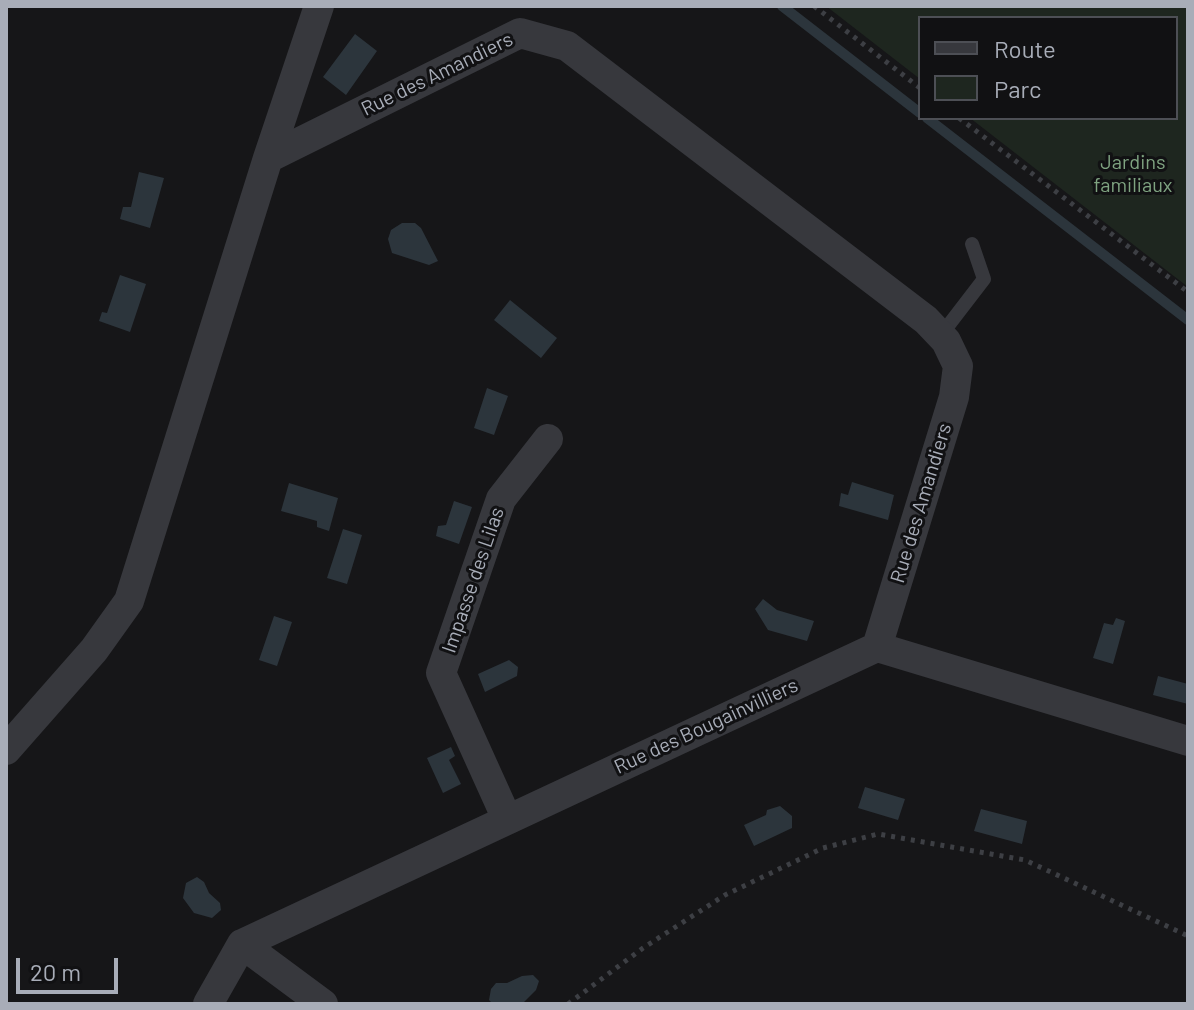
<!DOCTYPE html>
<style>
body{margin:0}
#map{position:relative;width:1194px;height:1010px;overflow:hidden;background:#161618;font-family:Barlow,sans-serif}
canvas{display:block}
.frame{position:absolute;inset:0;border:8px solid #a8adb8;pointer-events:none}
.legend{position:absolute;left:918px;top:16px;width:260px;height:104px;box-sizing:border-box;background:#111113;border:2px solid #4d4f55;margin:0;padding:10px 14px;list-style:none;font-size:24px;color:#a8adb8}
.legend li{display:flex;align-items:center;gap:16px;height:40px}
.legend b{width:40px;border:2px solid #4d4f55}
.scale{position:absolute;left:16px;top:958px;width:102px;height:36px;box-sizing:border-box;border:4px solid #a8adb8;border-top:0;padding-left:10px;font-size:24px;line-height:28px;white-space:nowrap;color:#a8adb8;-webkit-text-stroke:6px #111113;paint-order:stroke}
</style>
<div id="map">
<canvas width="1194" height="1010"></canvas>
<div class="frame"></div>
<ul class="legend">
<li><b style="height:10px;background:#37383d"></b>Route</li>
<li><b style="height:22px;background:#1e261f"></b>Parc</li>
</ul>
<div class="scale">20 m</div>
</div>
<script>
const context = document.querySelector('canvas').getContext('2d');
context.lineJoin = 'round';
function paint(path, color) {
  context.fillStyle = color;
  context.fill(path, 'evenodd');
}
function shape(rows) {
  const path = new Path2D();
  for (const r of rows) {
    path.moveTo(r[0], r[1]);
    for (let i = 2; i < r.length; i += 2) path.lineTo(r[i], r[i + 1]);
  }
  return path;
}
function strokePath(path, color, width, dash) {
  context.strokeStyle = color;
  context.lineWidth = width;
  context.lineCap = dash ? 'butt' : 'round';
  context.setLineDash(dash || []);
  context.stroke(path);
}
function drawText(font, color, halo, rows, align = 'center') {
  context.font = font + ' Barlow,sans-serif';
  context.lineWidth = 6;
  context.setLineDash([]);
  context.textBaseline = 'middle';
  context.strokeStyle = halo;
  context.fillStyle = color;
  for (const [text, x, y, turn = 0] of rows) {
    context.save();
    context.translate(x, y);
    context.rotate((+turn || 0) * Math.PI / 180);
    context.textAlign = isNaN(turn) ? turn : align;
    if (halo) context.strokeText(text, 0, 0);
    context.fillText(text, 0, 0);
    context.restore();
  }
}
paint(shape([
 [826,6,1188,6,1188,287,970,118,1176,118,1176,18,920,18,920,79]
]), '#1e261f');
paint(shape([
 [355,34,377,51,346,95,323,77],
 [139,172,164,178,150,228,120,219,123,207,131,207],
 [402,223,415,223,421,228,438,261,429,265,392,253,388,239,391,230],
 [120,275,146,284,130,332,99,321,102,312,107,313],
 [510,300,557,338,541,358,494,320],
 [487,388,508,396,494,435,474,428],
 [852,482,894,495,888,520,839,506,841,493,848,495],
 [289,483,338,498,329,531,317,527,317,521,281,511],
 [454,501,472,507,459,544,436,536,438,526,446,525],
 [343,529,362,535,347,584,327,578],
 [763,599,777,610,814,621,807,641,768,630,755,609],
 [274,616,292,622,277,666,259,660],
 [1116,618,1125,621,1113,664,1093,658,1104,623,1113,625],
 [509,660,518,667,517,676,485,692,478,674],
 [1158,676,1188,684,1188,704,1153,695],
 [451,747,455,756,449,760,461,784,443,793,427,758],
 [865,787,905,799,898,820,858,808],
 [780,806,792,816,792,828,754,846,744,825,766,815,767,810],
 [981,809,1027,821,1022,844,974,831],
 [197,877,204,882,209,893,220,903,221,910,212,918,194,913,183,898,186,883],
 [533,975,539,981,536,990,522,1004,493,1004,489,1000,491,989,496,983,507,983,522,976]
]), '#2c353c');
strokePath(shape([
 [782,6,920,113],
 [927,118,1188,320]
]), '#2c353c', 10);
strokePath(shape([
 [814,6,920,88],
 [959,118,1188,292],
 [568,1004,643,948,725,895,823,848,878,834,1025,860,1188,936]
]), '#3d3f44', 5, [4, 6]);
strokePath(shape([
 [941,335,984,279,972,244]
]), '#37383d', 14);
strokePath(shape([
 [268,158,319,6],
 [6,750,94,650,129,601,268,158,520,33,567,46,926,320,946,341,958,366,954,397,877,647],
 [507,819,441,673,501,499,548,439],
 [242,944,877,647,1188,741],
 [242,944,323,1004],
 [208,1004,242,944]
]), '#37383d', 30);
drawText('20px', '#a8adb8', '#111113', [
 ["Rue des Amandiers",437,74,-26],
 ["Rue des Amandiers",921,503,-73],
 ["Impasse des Lilas",473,580,-71],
 ["Rue des Bougainvilliers",706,726,-25]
]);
drawText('20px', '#7fa381', '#111113', [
 ["Jardins",1133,162],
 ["familiaux",1133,185]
]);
</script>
